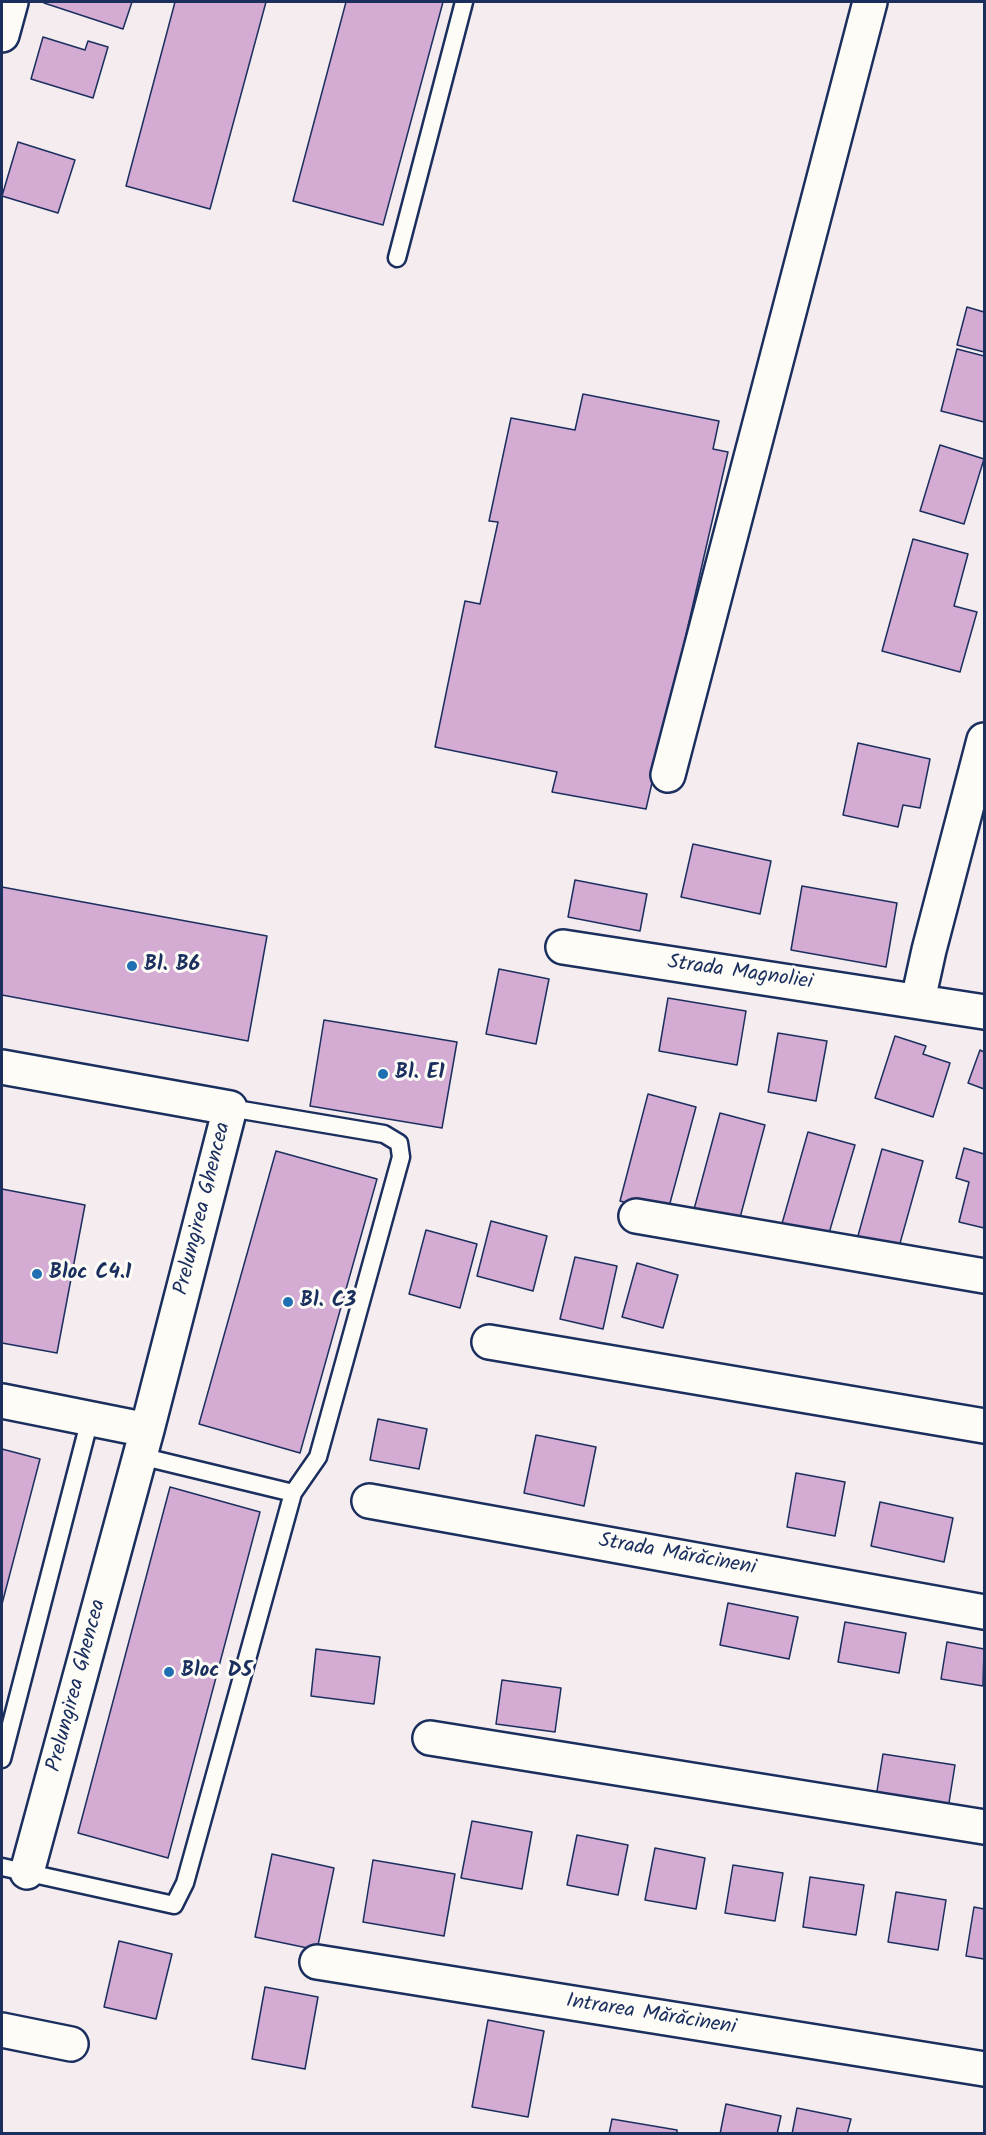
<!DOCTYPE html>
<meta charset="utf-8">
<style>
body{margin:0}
#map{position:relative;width:986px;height:2135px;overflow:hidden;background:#f5ecf0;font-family:Kalam,sans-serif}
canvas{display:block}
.frame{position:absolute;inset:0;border:3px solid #1b2f5e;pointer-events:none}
</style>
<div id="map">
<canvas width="986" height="2135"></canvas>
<div class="frame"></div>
</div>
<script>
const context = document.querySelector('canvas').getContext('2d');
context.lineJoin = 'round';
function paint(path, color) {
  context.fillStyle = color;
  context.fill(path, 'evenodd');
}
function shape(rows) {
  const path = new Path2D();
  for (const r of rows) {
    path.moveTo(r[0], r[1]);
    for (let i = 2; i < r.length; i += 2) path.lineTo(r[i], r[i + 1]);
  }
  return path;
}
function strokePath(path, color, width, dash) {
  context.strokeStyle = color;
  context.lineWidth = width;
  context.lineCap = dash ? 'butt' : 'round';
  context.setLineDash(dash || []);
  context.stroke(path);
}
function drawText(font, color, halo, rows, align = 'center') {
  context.font = font + ' Kalam,sans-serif';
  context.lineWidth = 6;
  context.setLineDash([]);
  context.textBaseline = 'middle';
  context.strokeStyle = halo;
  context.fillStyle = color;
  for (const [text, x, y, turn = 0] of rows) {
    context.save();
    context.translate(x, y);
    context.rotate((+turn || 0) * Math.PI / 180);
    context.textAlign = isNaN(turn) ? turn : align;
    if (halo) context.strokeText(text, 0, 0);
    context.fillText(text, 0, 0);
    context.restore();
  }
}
const building = shape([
 [44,2,132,2,123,29,44,3,44,2],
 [175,2,266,2,210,209,126,186,175,2],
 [346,2,443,2,383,225,293,201,346,2],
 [43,37,85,50,88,41,108,47,93,98,31,79,43,37],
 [18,142,75,160,58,213,2,196,18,142],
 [967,307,984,312,984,352,957,345,967,307],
 [957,349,984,356,984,422,941,411,957,349],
 [583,394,719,421,713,449,728,452,646,809,552,792,557,772,435,747,465,601,480,604,498,522,489,521,511,418,575,430,583,394],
 [940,445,984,459,964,524,920,511,940,445],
 [913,539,968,554,954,606,977,612,960,672,882,651,913,539],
 [858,743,930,759,920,808,903,805,898,827,843,815,858,743],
 [693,844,771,861,760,914,681,897,693,844],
 [575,880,647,894,640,931,568,917,575,880],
 [802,886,897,903,886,967,791,950,802,886],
 [2,887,267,936,248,1041,2,995,2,887],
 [499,969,549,979,536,1044,486,1034,499,969],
 [668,998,746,1011,737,1065,659,1051,668,998],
 [324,1020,457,1042,442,1128,310,1106,324,1020],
 [778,1033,827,1041,816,1101,768,1092,778,1033],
 [895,1036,926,1046,923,1054,950,1063,933,1117,875,1098,895,1036],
 [980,1050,984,1052,984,1089,968,1083,980,1050],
 [648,1094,696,1107,667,1214,620,1201,648,1094],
 [720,1113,765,1125,738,1225,693,1213,720,1113],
 [808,1132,855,1145,827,1240,781,1227,808,1132],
 [964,1148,984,1154,984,1228,959,1222,969,1182,956,1178,964,1148],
 [882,1149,923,1161,897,1254,856,1243,882,1149],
 [276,1151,377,1179,300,1453,199,1424,276,1151],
 [2,1189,85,1205,57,1353,2,1343,2,1189],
 [491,1221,547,1236,533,1291,477,1276,491,1221],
 [426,1230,477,1244,460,1308,409,1294,426,1230],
 [575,1257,617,1266,603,1329,560,1319,575,1257],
 [637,1263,678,1275,663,1328,622,1317,637,1263],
 [378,1419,427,1429,419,1469,370,1460,378,1419],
 [536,1435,596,1447,584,1506,524,1493,536,1435],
 [2,1449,40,1459,2,1604,2,1449],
 [796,1473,845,1482,835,1536,787,1527,796,1473],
 [170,1487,260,1512,168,1858,78,1833,170,1487],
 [880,1502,953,1518,944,1562,871,1546,880,1502],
 [728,1603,798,1617,789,1659,720,1645,728,1603],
 [845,1622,906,1633,899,1673,838,1662,845,1622],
 [947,1642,984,1649,983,1686,941,1679,947,1642],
 [316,1649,380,1657,374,1704,311,1696,316,1649],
 [502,1680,561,1688,555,1732,496,1724,502,1680],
 [883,1754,955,1765,948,1809,876,1797,883,1754],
 [472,1821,532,1832,522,1889,461,1878,472,1821],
 [577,1835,628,1845,618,1895,567,1885,577,1835],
 [655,1848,705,1858,696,1909,645,1900,655,1848],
 [272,1854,334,1868,317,1950,255,1937,272,1854],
 [373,1860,455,1874,444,1936,363,1922,373,1860],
 [733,1865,783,1873,775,1921,725,1913,733,1865],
 [810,1877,864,1885,856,1935,803,1927,810,1877],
 [896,1892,946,1900,938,1950,888,1942,896,1892],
 [974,1907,984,1909,984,1959,966,1956,974,1907],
 [119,1941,172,1954,156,2019,104,2007,119,1941],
 [265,1987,318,1997,305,2069,252,2059,265,1987],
 [488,2020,544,2031,528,2117,472,2107,488,2020],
 [726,2104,781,2116,777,2134,720,2134,726,2104],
 [797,2108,851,2119,847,2134,792,2134,797,2108],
 [612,2119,677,2130,677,2134,609,2134,612,2119]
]);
paint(building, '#d3abd3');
strokePath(building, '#1b2f5e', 1.5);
const lane = shape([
 [397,258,464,2],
 [140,1456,293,1493],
 [2,1759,90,1419],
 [2,1867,174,1905,185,1883,293,1493,318,1457,401,1157,399,1143,384,1134,230,1108]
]);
const street = shape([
 [2,35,11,2],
 [668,775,870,2],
 [563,947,984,1012],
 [918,1000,929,950,984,740],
 [2,1067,230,1108,147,1430,27,1872],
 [636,1216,984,1276],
 [489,1342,984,1426],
 [2,1401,147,1430],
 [369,1501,984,1612],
 [430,1738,984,1827],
 [317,1962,984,2069],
 [2,2030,71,2044]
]);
strokePath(lane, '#1b2f5e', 21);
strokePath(street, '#1b2f5e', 38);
strokePath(lane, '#fdfcf7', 16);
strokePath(street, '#fdfcf7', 33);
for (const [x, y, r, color] of [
 [132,966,6,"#1f6fb2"],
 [383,1074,6,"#1f6fb2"],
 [37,1274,6,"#1f6fb2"],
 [288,1302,6,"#1f6fb2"],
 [169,1672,6,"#1f6fb2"]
]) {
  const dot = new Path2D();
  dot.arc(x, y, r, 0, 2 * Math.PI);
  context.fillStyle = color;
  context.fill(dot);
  strokePath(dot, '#fdfcf7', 2);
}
drawText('bold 21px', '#1b2f5e', '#fdfcf7', [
 ["Bl. B6",144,966],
 ["Bl. E1",395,1074],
 ["Bloc C4.1",49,1274],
 ["Bl. C3",300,1302],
 ["Bloc D5",181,1672]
], 'left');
drawText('21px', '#1b2f5e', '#fdfcf7', [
 ["Strada Magnoliei",740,974,8],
 ["Prelungirea Ghencea",204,1209,-76],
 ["Strada Mărăcineni",677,1556,10],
 ["Prelungirea Ghencea",78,1686,-75],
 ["Intrarea Mărăcineni",651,2016,9]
]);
</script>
